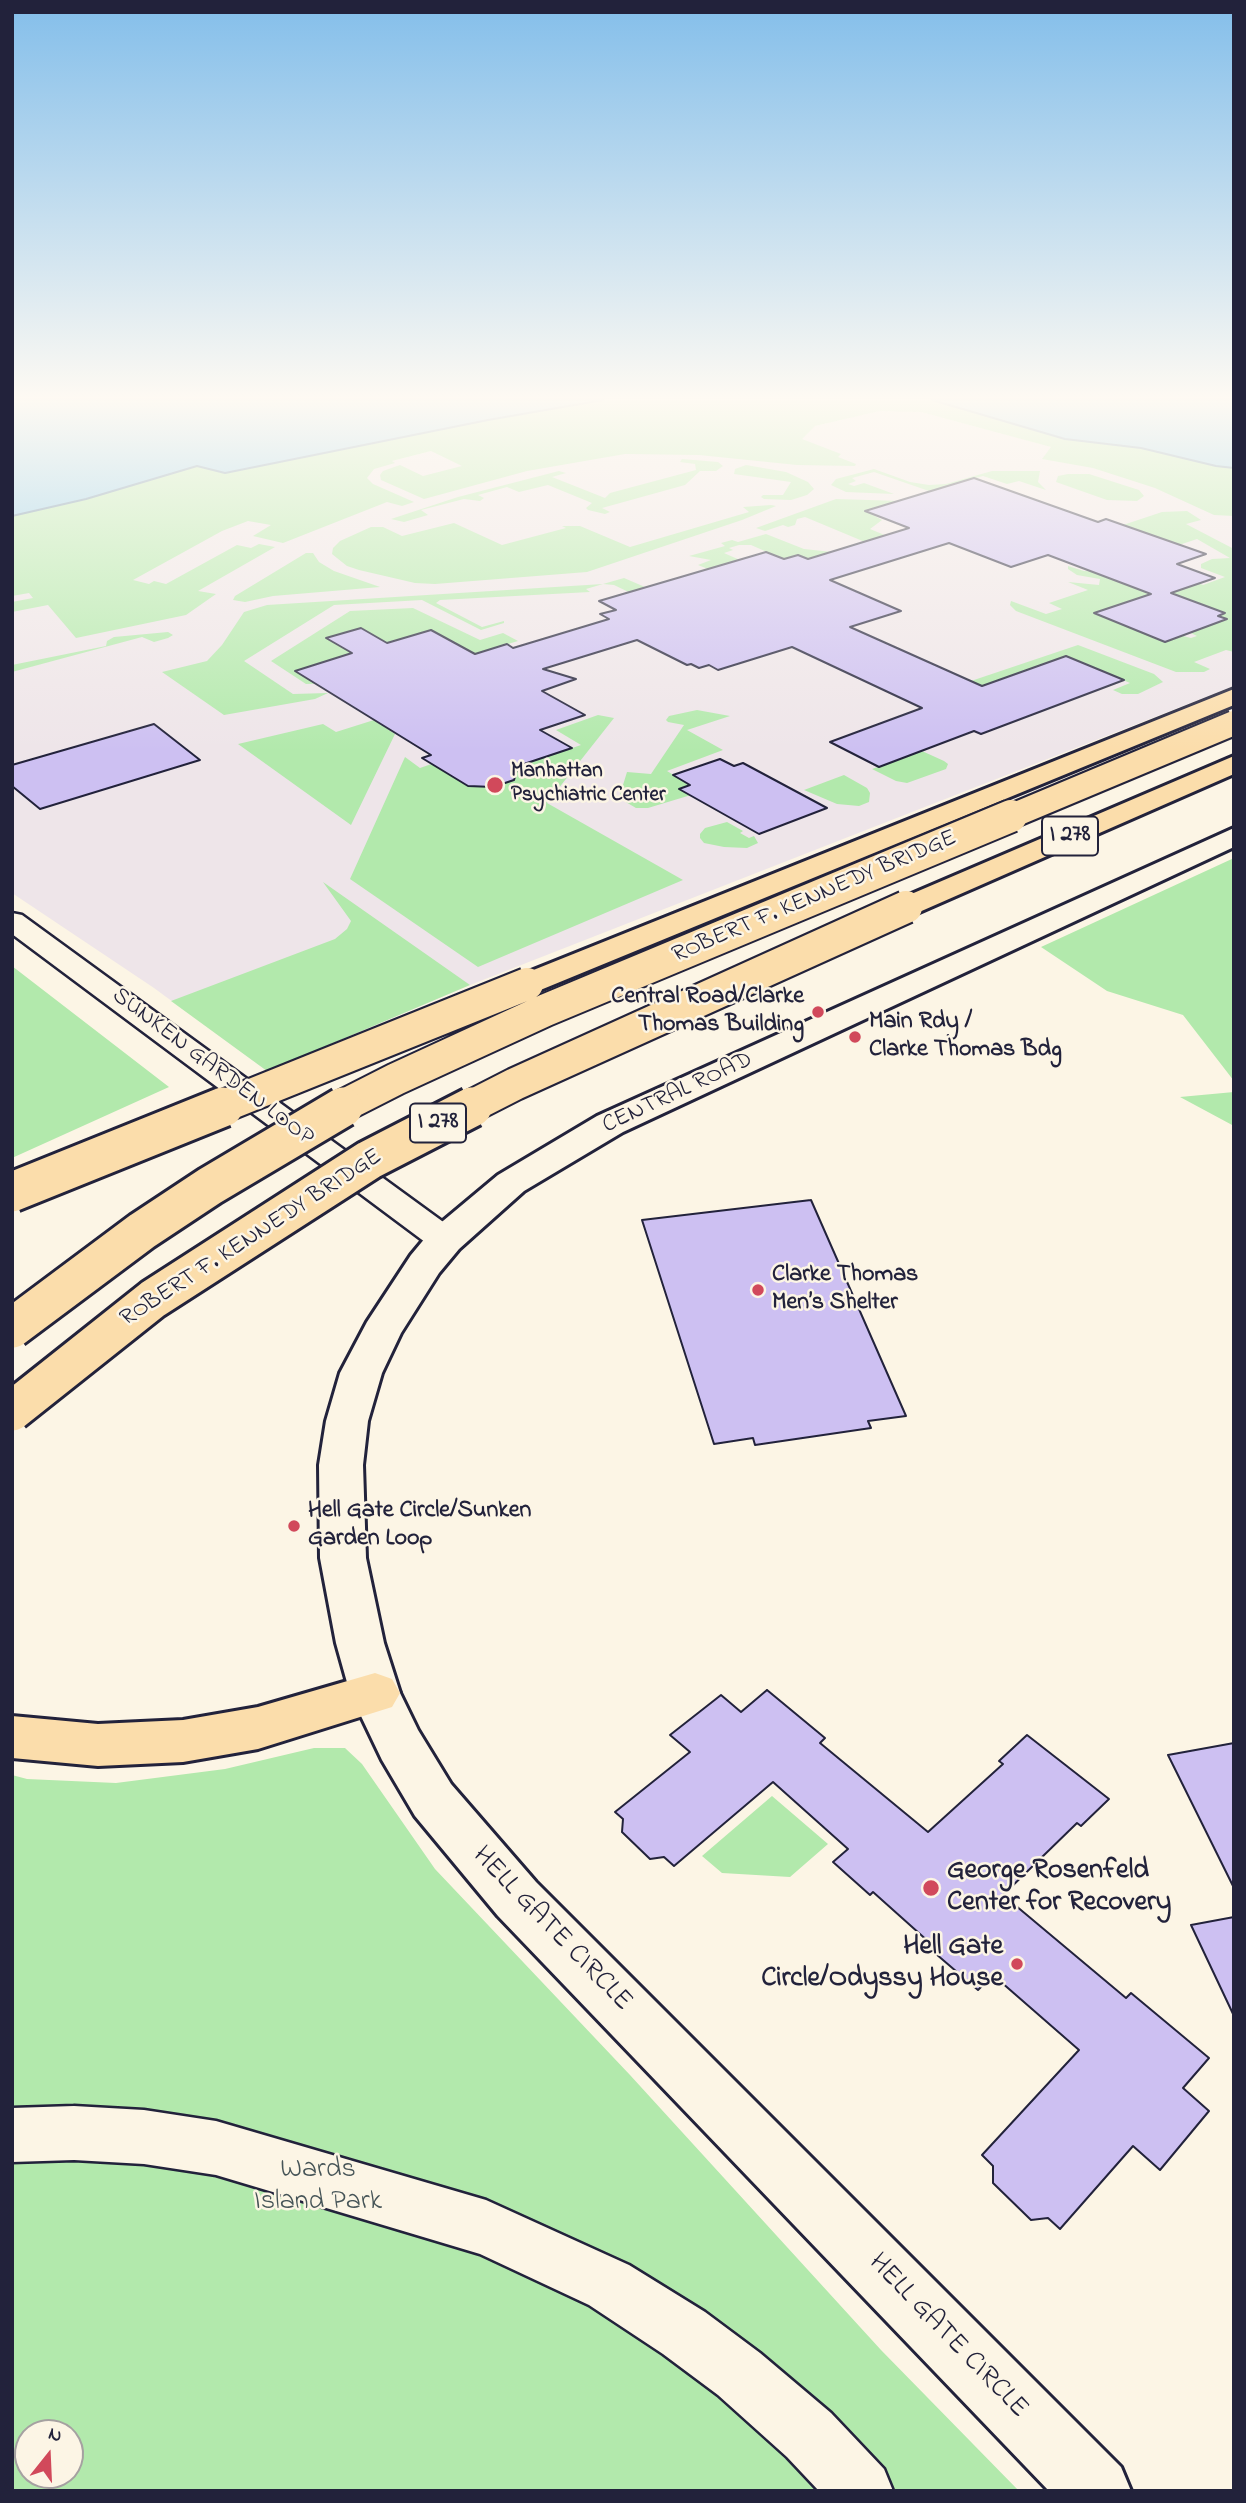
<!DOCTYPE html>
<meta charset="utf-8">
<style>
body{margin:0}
#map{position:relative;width:1246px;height:2503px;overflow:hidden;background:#fcf5e5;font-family:"Indie Flower",sans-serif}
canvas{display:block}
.frame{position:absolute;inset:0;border:14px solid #22223b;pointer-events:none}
.north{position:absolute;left:14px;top:2419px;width:70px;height:70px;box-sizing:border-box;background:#fcf5e5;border:2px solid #a5a1a1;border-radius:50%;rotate:18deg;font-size:19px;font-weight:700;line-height:28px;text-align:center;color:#22223b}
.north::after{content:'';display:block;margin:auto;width:24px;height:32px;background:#d1495b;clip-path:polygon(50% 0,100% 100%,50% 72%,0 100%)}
</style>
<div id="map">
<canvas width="1246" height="2503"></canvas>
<div class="frame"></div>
<div class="north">N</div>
</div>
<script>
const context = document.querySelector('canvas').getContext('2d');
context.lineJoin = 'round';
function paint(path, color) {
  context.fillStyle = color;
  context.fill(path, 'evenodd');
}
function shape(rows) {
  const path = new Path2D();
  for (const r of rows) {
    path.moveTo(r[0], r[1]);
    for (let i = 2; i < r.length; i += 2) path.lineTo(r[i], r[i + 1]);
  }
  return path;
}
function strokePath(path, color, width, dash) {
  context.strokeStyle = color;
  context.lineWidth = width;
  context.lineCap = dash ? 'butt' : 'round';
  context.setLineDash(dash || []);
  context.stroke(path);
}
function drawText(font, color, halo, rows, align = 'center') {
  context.font = font + ' "Indie Flower",sans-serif';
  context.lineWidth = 5;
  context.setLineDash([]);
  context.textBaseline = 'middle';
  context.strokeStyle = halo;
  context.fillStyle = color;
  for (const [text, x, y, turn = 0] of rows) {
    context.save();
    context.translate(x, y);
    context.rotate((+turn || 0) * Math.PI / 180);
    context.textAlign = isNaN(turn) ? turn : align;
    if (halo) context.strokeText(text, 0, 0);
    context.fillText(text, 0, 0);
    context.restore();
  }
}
paint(shape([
 [880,411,921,412,1052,447,1043,458,1234,487,1234,686,470,985,267,1071,154,988,12,893,12,558,431,451,815,426]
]), '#eee5e9');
paint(shape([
 [603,400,932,400,1065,439,1141,448,1216,466,1234,468,1234,516,1214,515,1155,488,1093,468,1042,459,1051,447,921,412,880,411,815,426,802,439,841,454,838,457,856,464,855,466,797,465,699,455,625,454,527,471,424,499,381,480,380,475,383,471,400,465,423,476,462,466,431,451,392,461,395,463,374,469,367,478,373,484,414,502,402,506,387,502,283,543,253,536,271,525,248,521,222,531,133,580,149,584,154,581,166,584,237,545,251,548,259,544,275,547,198,591,216,594,186,615,76,638,48,605,12,612,12,602,33,598,29,593,12,596,12,516,86,499,197,466,225,473,441,428],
 [682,459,718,462,723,466,716,471,700,471,685,485,602,508,610,512,605,514,588,510,586,508,592,503,548,485,519,492,507,487,478,495,484,498,480,501,464,499,421,510,428,515,404,522,391,519,458,497,559,471,566,473,552,477,605,498,610,493,696,470,695,464,680,462],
 [746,465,786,472,808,482,814,489,807,495,791,500,764,499,761,497,763,495,783,495,791,482,734,474,735,469],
 [874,469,910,482,929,485,946,484,992,471,1040,471,1038,482,1046,490,1019,481,1007,484,983,476,929,491,874,472,852,478,856,481,848,484,854,486,864,483,894,494,846,492,831,485,836,479],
 [1068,474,1089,474,1139,490,1144,496,1137,501,1107,500,1056,482,1058,476],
 [836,499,901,501,866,511,882,520,870,529,887,536,865,542,805,517,797,519,795,525,788,527,783,525,765,531,756,528],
 [771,505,776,506,742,520,587,572,435,584,415,583,359,570,347,566,332,554,333,548,340,541,371,527,383,527,402,536,454,523,502,545,566,528,562,526,580,526,630,547,749,512,743,507],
 [1187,511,1201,520,1186,524,1234,549,1234,652,1226,650,1194,662,1210,669,1204,672,1176,672,1016,611,1010,605,1011,601,1046,614,1062,609,1049,603,1088,590,1068,582,1099,585,1100,579,1077,575,1068,569,1068,566,1084,571,1173,574,1203,585,1225,577,1201,568,1201,564,1212,559,1230,558,1197,539,1176,546,1123,525,1162,512],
 [1095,613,1224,613,1218,616,1226,619,1191,633,1197,636,1191,638,1183,636,1165,642],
 [766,534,804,549,832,552,806,569,751,545,739,545,729,548,733,550,724,553,778,577,708,569,698,565,711,560,689,556,725,546,721,543,732,540,738,542],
 [306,553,313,553,319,562,334,571,380,587,273,596,245,602,233,600,235,596],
 [624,578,645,587,661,583,668,611,614,585,603,584,586,589,590,592,440,600,436,603,482,627,504,621,504,623,481,630,422,600,334,605,244,661,293,694,328,693,315,699,224,715,162,672,207,661,222,645,244,612,267,605,603,584],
 [413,608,480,640,503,633,518,641,481,652,452,669,432,630,387,643,361,628,327,638,352,653,323,662,344,683,306,684,271,661,350,611],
 [168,632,173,635,168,638,154,642,142,637,12,672,12,665,106,646,107,641,114,637],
 [1078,645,1154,674,1163,682,1138,694,1122,694,1113,690,1130,683,1066,656,982,686,971,681],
 [697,710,730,716,687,730,723,750,667,771,690,785,680,789,691,795,648,808,636,808,619,798,627,772,651,774,684,725,668,722,666,720,669,716],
 [598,715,614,718,547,803,683,880,478,967,350,879,405,757,420,768,443,760,532,762,581,745,556,730],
 [374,720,395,734,351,825,238,744,323,724,336,732],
 [922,751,944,761,948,764,946,769,907,783,896,781,872,769],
 [844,775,867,788,870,793,869,802,859,806,837,804,804,790],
 [727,822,743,831,740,833,749,838,754,836,758,843,747,848,724,847,704,843,700,838,700,834,705,828],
 [1234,858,1234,1081,1183,1015,1107,991,1041,947],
 [323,882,470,985,267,1071,171,1001,335,939,347,929,351,921],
 [12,966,169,1087,12,1158],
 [1234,1092,1234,1126,1180,1097],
 [314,1748,345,1748,362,1764,435,1869,630,2075,881,2350,1019,2491,12,2491,12,1775,27,1779,116,1783,225,1769],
 [28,2433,70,2433,70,2475,28,2475],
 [772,1796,828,1844,790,1877,722,1873,702,1856]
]), '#b2e9ac');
const water = shape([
 [12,400,603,400,488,420,225,473,197,466,86,499,12,516,12,400],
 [932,400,1234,400,1234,468,1216,466,1141,448,1065,439,932,400]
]);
paint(water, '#8ccced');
strokePath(water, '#6288a6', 2);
const building = shape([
 [974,478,1098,522,1106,519,1206,554,1177,564,1215,578,1171,593,1225,613,1218,616,1227,619,1165,642,1094,613,1151,594,1048,555,1011,567,949,543,830,580,901,611,850,627,982,686,1066,656,1124,680,981,734,974,731,879,767,830,742,922,708,792,647,718,670,709,665,699,668,691,664,687,665,637,640,543,669,576,679,542,691,585,715,540,730,572,748,518,766,514,780,493,787,468,786,422,758,431,755,295,671,352,653,326,638,361,628,387,643,431,630,475,654,507,644,513,648,609,619,600,614,616,610,599,601,766,552,784,559,798,555,808,559,909,528,865,511,974,478],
 [154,724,200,760,40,809,12,786,12,765,154,724],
 [720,759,734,766,743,763,827,808,759,834,679,789,690,785,673,775,720,759],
 [811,1200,906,1416,868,1421,871,1428,755,1445,753,1438,714,1444,642,1220,811,1200],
 [767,1690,825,1738,820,1743,928,1832,1003,1764,999,1761,1027,1735,1109,1799,1081,1826,1077,1823,1003,1895,1126,1998,1131,1993,1209,2058,1183,2088,1209,2111,1160,2170,1133,2146,1060,2229,1048,2218,1031,2220,993,2183,993,2166,982,2155,1079,2050,993,1975,978,1990,936,1954,939,1951,873,1892,870,1895,833,1862,848,1849,773,1782,674,1866,664,1857,650,1859,622,1832,623,1819,615,1812,690,1752,670,1735,721,1695,741,1712,767,1690],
 [1234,1743,1234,1888,1168,1755,1234,1743],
 [1234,1917,1234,2016,1191,1925,1234,1917]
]);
paint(building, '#cdc0f2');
strokePath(building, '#22223b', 2);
const street = shape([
 [12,913,22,915,457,1232,462,1240,457,1248,445,1251,433,1248,12,934,12,913],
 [74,2106,144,2110,216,2121,486,2200,629,2265,705,2312,760,2353,831,2413,884,2469,893,2491,819,2491,787,2457,718,2395,663,2354,589,2305,480,2254,216,2175,144,2164,74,2160,12,2162,12,2108,74,2106]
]);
const secondary = shape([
 [1234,828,1234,847,623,1132,524,1191,459,1249,439,1273,401,1333,382,1373,368,1421,363,1465,366,1558,384,1643,400,1693,418,1730,451,1784,536,1882,1121,2467,1131,2491,1049,2491,498,1916,415,1816,382,1760,350,1693,336,1643,320,1558,319,1465,326,1421,340,1373,367,1322,411,1255,431,1231,498,1175,597,1116,1234,828]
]);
const highway = shape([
 [1234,689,1234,705,538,991,527,994,516,991,511,984,516,977,1234,689],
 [1234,756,1234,774,917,913,906,916,895,913,891,907,895,901,1234,756],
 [375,1673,392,1679,400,1693,392,1707,258,1749,183,1762,98,1766,12,1758,12,1716,98,1724,183,1720,258,1707,375,1673]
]);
strokePath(street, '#22223b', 5);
strokePath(secondary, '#22223b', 6);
strokePath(highway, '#22223b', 6);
paint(street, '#fcf5e5');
paint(secondary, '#fcf5e5');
paint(highway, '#fbddab');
const highwayBridgeFar2 = shape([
 [1007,818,1234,723]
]);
const highwayBridgeFar1 = shape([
 [219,1108,527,984],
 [339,1108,396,1079,546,1010,1011,816],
 [468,1108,515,1084,906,907]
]);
const highwayBridge = shape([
 [12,1192,223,1107],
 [12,1328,142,1231,210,1186,343,1107],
 [12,1411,153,1299,369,1160,472,1107]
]);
strokePath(highwayBridgeFar2, '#22223b', 28, []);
strokePath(highwayBridgeFar1, '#22223b', 36, []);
strokePath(highwayBridge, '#22223b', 45, []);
strokePath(highwayBridgeFar2, '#fbddab', 24);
strokePath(highwayBridgeFar1, '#fbddab', 32);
strokePath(highwayBridge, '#fbddab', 39);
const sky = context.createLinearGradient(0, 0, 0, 751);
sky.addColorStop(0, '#83beea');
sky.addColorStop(0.53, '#fefaf3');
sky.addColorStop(1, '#fefaf300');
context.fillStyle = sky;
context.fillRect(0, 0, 1246, 751);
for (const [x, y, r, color] of [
 [495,785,9,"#d1495b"],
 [818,1012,7,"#d1495b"],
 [855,1037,7,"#d1495b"],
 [758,1290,7,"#d1495b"],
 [294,1526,7,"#d1495b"],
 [931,1888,9,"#d1495b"],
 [1017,1964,7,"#d1495b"]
]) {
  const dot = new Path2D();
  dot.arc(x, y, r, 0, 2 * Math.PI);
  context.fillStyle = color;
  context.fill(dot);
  strokePath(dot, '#fcf5e5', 2.5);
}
drawText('bold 21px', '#22223b', '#fcf5e5', [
 ["Manhattan",511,773],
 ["Psychiatric Center",511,797]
], 'left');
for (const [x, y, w] of [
 [1070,836,56],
 [438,1123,56]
]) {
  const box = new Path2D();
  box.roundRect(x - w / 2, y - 19.5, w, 39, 5);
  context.fillStyle = '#fcf5e5';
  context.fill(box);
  strokePath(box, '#22223b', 2);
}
drawText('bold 23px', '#22223b', null, [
 ["I 278",1070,836],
 ["I 278",438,1123]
]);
drawText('24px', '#22223b', '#fcf5e5', [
 ["ROBERT F. KENNEDY BRIDGE",815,898,-23],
 ["SUNKEN GARDEN LOOP",212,1068,37],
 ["CENTRAL ROAD",678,1094,-25],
 ["ROBERT F. KENNEDY BRIDGE",252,1239,-33]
]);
drawText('bold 24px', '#22223b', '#fcf5e5', [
 ["Central Road/Clarke",804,998,"right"],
 ["Thomas Building",804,1026,"right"],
 ["Main Rdy /",869,1023],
 ["Clarke Thomas Bdg",869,1051],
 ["Clarke Thomas",772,1276],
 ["Men’s Shelter",772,1304],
 ["Hell Gate Circle/Sunken",308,1512],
 ["Garden Loop",308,1540]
], 'left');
drawText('bold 28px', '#22223b', '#fcf5e5', [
 ["George Rosenfeld",947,1872],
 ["Center for Recovery",947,1904],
 ["Hell Gate",1003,1948,"right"],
 ["Circle/Odyssy House",1003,1980,"right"]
], 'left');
drawText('28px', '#22223b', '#fcf5e5', [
 ["HELL GATE CIRCLE",551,1930,46],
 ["HELL GATE CIRCLE",947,2337,46]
]);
drawText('28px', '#465457', '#fcf5e5', [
 ["Wards",318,2171],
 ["Island Park",318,2203]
]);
</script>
